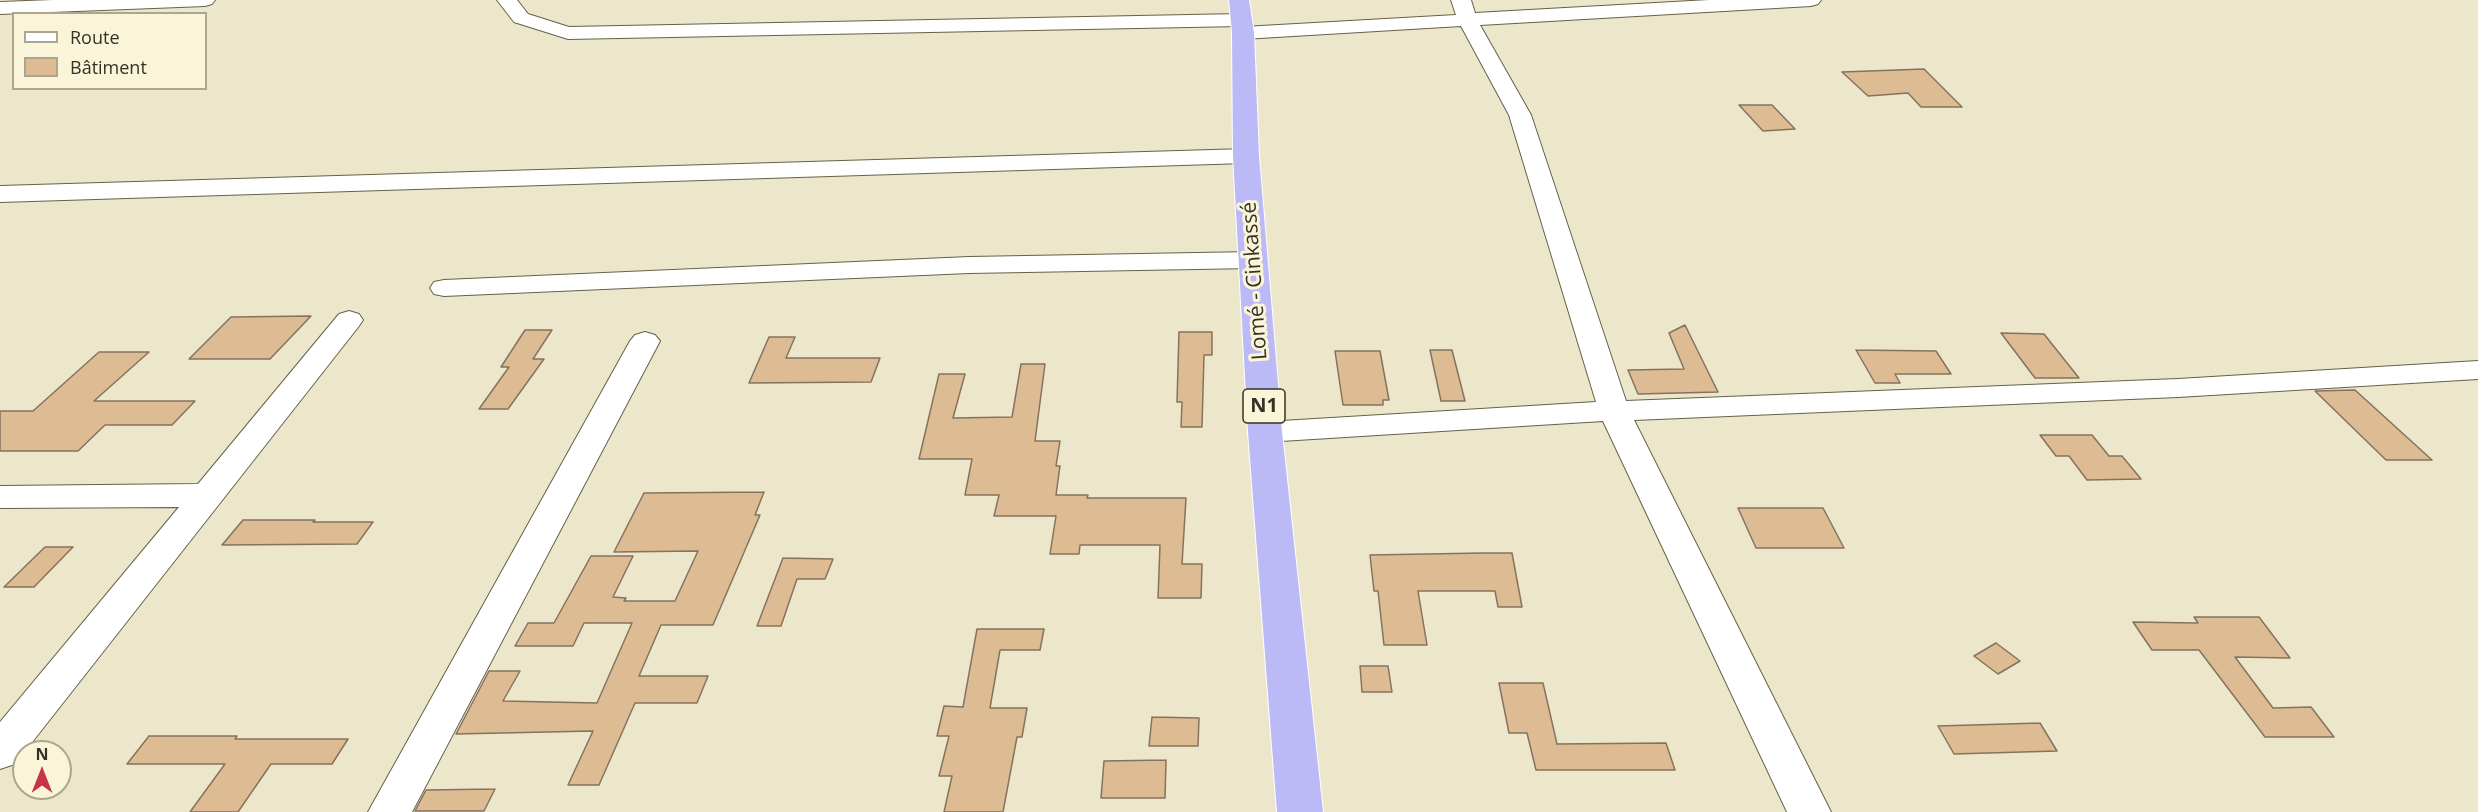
<!DOCTYPE html>
<meta charset="utf-8">
<style>
body{margin:0}
#map{position:relative;width:2478px;height:812px;overflow:hidden;background:#ece7cb;font-family:"Open Sans",sans-serif}
canvas{display:block}
.legend{position:absolute;left:12px;top:12px;width:195px;height:78px;box-sizing:border-box;background:#faf4d8;border:2px solid #aba691;margin:0;padding:8px 10px;list-style:none;font-size:18px;color:#343227}
.legend li{display:flex;align-items:center;gap:12px;height:30px}
.legend b{width:30px;border:2px solid #aba691}
.north{position:absolute;left:12px;top:740px;width:60px;height:60px;box-sizing:border-box;background:#faf4d8;border:2px solid #aba691;border-radius:50%;rotate:0deg;font-size:16px;font-weight:700;line-height:24px;text-align:center;color:#343227}
.north::after{content:'';display:block;margin:auto;width:21px;height:27px;background:#c63548;clip-path:polygon(50% 0,100% 100%,50% 72%,0 100%)}
</style>
<div id="map">
<canvas width="2478" height="812"></canvas>
<ul class="legend">
<li><b style="height:8px;background:#fff"></b>Route</li>
<li><b style="height:16px;background:#ddbb93"></b>Bâtiment</li>
</ul>
<div class="north">N</div>
</div>
<script>
const context = document.querySelector('canvas').getContext('2d');
context.lineJoin = 'round';
function paint(path, color) {
  context.fillStyle = color;
  context.fill(path, 'evenodd');
}
function shape(rows) {
  const path = new Path2D();
  for (const r of rows) {
    path.moveTo(r[0], r[1]);
    for (let i = 2; i < r.length; i += 2) path.lineTo(r[i], r[i + 1]);
  }
  return path;
}
function strokePath(path, color, width, dash) {
  context.strokeStyle = color;
  context.lineWidth = width;
  context.lineCap = dash ? 'butt' : 'round';
  context.setLineDash(dash || []);
  context.stroke(path);
}
function drawText(font, color, halo, rows, align = 'center') {
  context.font = font + ' "Open Sans",sans-serif';
  context.lineWidth = 6;
  context.setLineDash([]);
  context.textBaseline = 'middle';
  context.strokeStyle = halo;
  context.fillStyle = color;
  for (const [text, x, y, turn = 0] of rows) {
    context.save();
    context.translate(x, y);
    context.rotate((+turn || 0) * Math.PI / 180);
    context.textAlign = isNaN(turn) ? turn : align;
    if (halo) context.strokeText(text, 0, 0);
    context.fillText(text, 0, 0);
    context.restore();
  }
}
const building = shape([
 [1924,69,1962,107,1921,107,1908,93,1868,96,1842,72,1924,69],
 [1739,105,1772,105,1795,129,1763,131,1739,105],
 [311,316,270,359,189,359,231,317,311,316],
 [1685,325,1718,392,1638,394,1628,370,1684,369,1669,333,1685,325],
 [525,330,552,330,533,359,544,359,508,409,479,409,509,367,501,367,525,330],
 [1179,332,1212,332,1212,355,1204,355,1202,427,1181,427,1182,402,1177,402,1179,332],
 [2001,333,2044,334,2079,378,2035,378,2001,333],
 [769,337,795,337,786,358,880,358,871,382,749,383,769,337],
 [1430,350,1452,350,1465,401,1441,401,1430,350],
 [1856,350,1936,351,1951,374,1895,374,1900,383,1875,383,1856,350],
 [1335,351,1380,351,1389,400,1383,400,1383,405,1343,405,1335,351],
 [99,352,149,352,94,401,195,401,172,425,105,425,78,451,0,451,0,411,33,411,99,352],
 [1021,364,1045,364,1035,441,1060,441,1056,466,1060,466,1056,495,1088,495,1087,498,1186,498,1182,564,1202,564,1201,598,1158,598,1160,545,1080,545,1079,554,1050,554,1056,516,994,516,999,495,965,495,972,459,919,459,939,374,965,374,953,418,1012,417,1021,364],
 [2355,390,2432,460,2386,460,2315,391,2355,390],
 [2040,435,2092,435,2109,456,2122,456,2141,479,2087,480,2069,456,2056,456,2040,435],
 [764,492,755,515,760,515,713,625,661,625,639,676,708,676,697,703,635,703,599,785,568,785,593,731,456,734,489,671,520,671,503,701,597,703,632,623,584,623,573,646,515,646,528,623,554,623,591,556,633,556,613,597,626,598,624,601,675,601,698,551,614,552,644,493,764,492],
 [1738,508,1823,508,1844,548,1756,548,1738,508],
 [243,520,315,520,313,522,373,522,357,544,222,545,243,520],
 [45,547,73,547,34,587,4,587,45,547],
 [1483,553,1512,553,1522,607,1498,607,1495,591,1418,591,1427,645,1384,645,1378,591,1374,591,1370,555,1483,553],
 [783,558,833,559,825,579,797,579,781,626,757,626,783,558],
 [2194,617,2259,617,2290,658,2235,657,2273,708,2311,707,2334,737,2265,737,2199,650,2152,650,2133,622,2198,623,2194,617],
 [977,629,1044,629,1040,650,1000,650,990,708,1027,708,1022,737,1017,737,1003,812,944,812,952,776,939,776,949,736,937,736,944,706,963,707,977,629],
 [1996,643,2020,661,1998,674,1974,656,1996,643],
 [1360,666,1388,666,1392,692,1362,692,1360,666],
 [1499,683,1543,683,1557,744,1666,743,1675,770,1536,770,1527,733,1509,733,1499,683],
 [1152,717,1199,718,1198,746,1149,746,1152,717],
 [2040,723,2057,751,1954,754,1938,726,2040,723],
 [149,736,237,736,235,739,348,739,332,764,271,764,238,812,190,812,225,764,127,764,149,736],
 [1166,760,1165,798,1101,798,1104,761,1166,760],
 [495,789,484,811,415,811,426,790,495,789]
]);
paint(building, '#ddbb93');
strokePath(building, '#85735f', 1.5);
const minor = shape([
 [53,0,215,0,212,4,205,6,0,14,0,2,53,0],
 [497,0,517,0,528,14,569,27,1241,14,1248,16,1251,20,1248,24,1241,26,568,39,514,22,497,0],
 [1451,0,1471,0,1475,13,1709,0,1821,0,1818,4,1811,6,1480,25,1531,115,1626,401,2178,379,2478,361,2478,379,2178,397,1634,420,1831,812,1787,812,1603,421,1265,442,1254,439,1249,432,1254,425,1265,422,1596,402,1509,115,1461,26,1243,39,1236,37,1233,33,1236,29,1243,27,1456,15,1451,0],
 [1246,149,1255,151,1258,156,1255,161,1246,163,0,202,0,186,1246,149],
 [1253,252,1263,254,1267,260,1263,266,1253,268,969,273,444,296,434,294,430,288,434,282,444,280,969,257,1253,252],
 [349,311,359,314,363,320,359,326,15,764,0,769,0,722,179,507,0,508,0,486,198,484,339,314,349,311],
 [645,332,655,335,660,341,412,812,368,812,630,341,635,335,645,332]
]);
const trunk = shape([
 [1229,0,1249,0,1254,33,1259,156,1282,432,1323,812,1277,812,1248,432,1233,156,1232,33,1229,0]
]);
strokePath(minor, '#656148', 2);
strokePath(trunk, '#fff', 2);
paint(minor, '#fff');
paint(trunk, '#bcbaf6');
for (const [x, y, w] of [
 [1264,406,42]
]) {
  const box = new Path2D();
  box.roundRect(x - w / 2, y - 17, w, 34, 4.5);
  context.fillStyle = '#faf4d8';
  context.fill(box);
  strokePath(box, '#343227', 1.5);
}
drawText('bold 20px', '#343227', null, [
 ["N1",1264,406]
]);
drawText('21px', '#343227', '#faf4d8', [
 ["Lomé - Cinkassé",1255,281,-94]
]);
</script>
